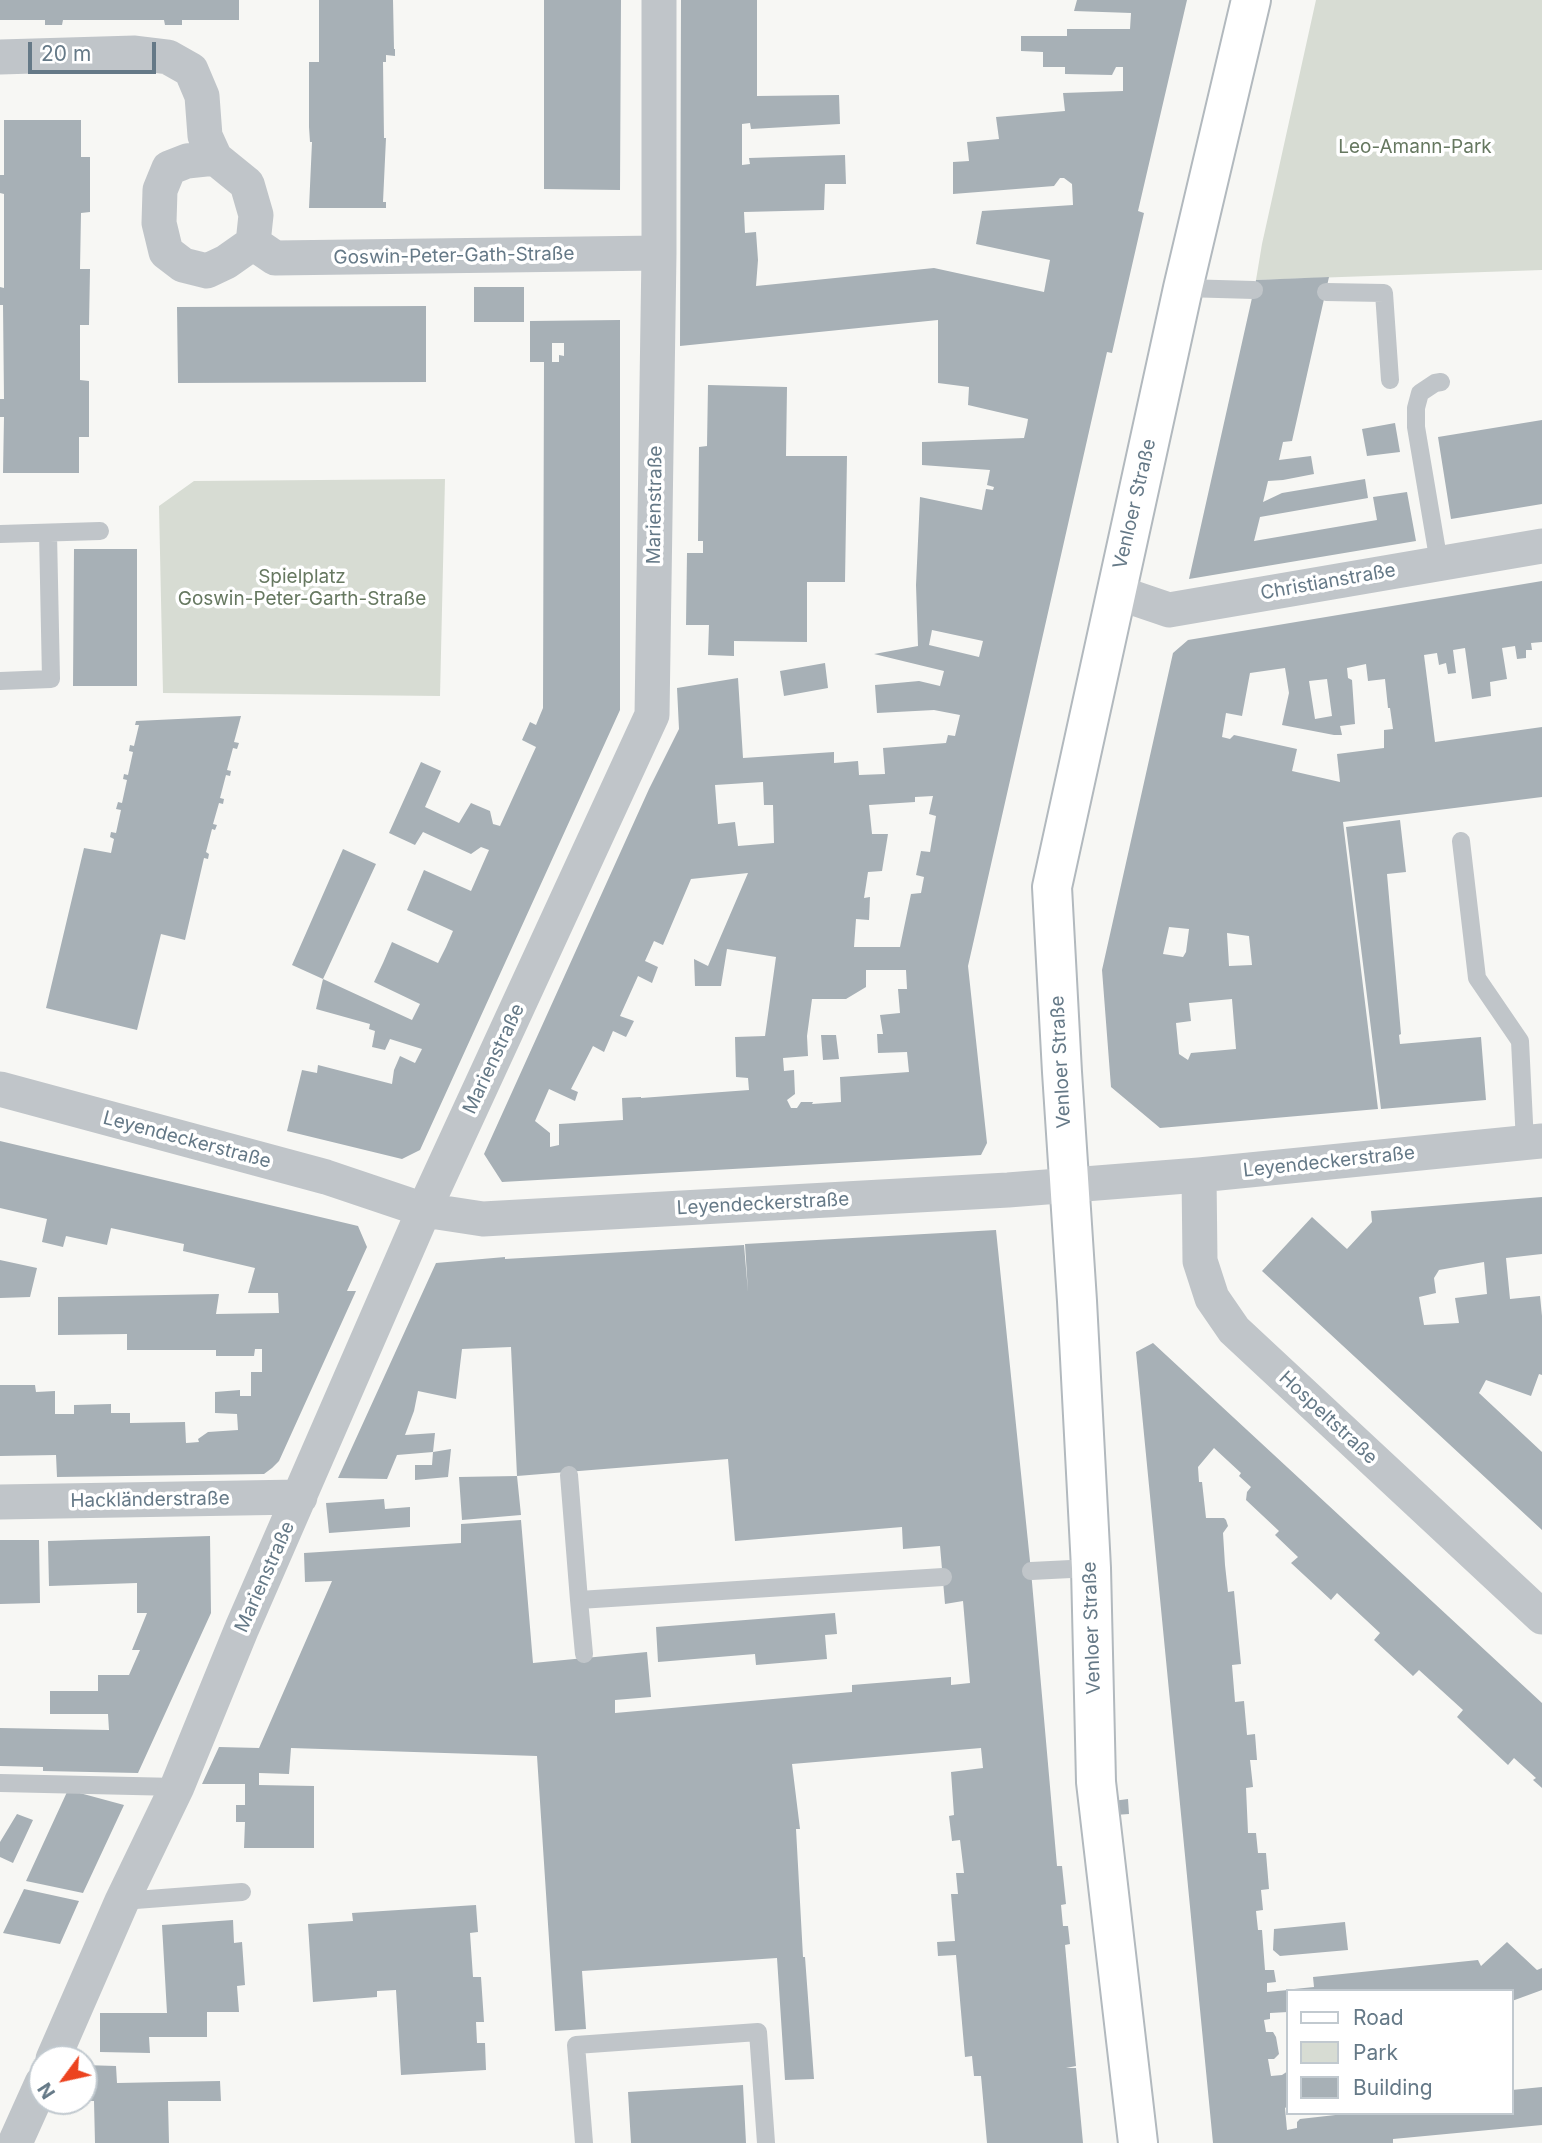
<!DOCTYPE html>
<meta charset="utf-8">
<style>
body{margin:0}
#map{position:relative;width:1542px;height:2143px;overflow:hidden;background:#f7f7f4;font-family:Inter,sans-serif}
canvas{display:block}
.legend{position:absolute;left:1286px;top:1989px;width:228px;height:126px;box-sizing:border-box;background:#fff;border:2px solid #c1c9cf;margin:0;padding:9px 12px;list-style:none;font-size:21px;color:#657987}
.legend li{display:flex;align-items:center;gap:14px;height:35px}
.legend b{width:35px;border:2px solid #c1c9cf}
.north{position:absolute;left:28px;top:2045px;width:70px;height:70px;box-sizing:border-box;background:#fff;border:2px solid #c1c9cf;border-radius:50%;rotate:237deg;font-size:19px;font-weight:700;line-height:28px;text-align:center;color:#657987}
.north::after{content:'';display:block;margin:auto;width:24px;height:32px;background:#ec431f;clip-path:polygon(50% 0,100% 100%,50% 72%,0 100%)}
.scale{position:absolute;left:28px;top:42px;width:128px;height:32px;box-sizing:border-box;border:4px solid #657987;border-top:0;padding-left:9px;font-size:21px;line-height:24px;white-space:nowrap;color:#657987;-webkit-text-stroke:5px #fff;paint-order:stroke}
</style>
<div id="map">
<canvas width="1542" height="2143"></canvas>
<ul class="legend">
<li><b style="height:9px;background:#fff"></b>Road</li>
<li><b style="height:19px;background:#d7dcd3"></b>Park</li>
<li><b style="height:19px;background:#a7b0b6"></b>Building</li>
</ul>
<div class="north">N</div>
<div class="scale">20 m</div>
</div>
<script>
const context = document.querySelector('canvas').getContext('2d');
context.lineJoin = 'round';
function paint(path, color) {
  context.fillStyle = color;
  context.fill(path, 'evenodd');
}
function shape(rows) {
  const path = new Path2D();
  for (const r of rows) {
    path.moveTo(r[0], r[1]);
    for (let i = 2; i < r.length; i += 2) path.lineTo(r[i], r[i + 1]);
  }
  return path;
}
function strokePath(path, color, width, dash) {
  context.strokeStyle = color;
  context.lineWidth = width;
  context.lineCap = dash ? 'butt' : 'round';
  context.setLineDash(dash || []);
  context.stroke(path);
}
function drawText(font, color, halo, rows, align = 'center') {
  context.font = font + ' Inter,sans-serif';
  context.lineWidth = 7;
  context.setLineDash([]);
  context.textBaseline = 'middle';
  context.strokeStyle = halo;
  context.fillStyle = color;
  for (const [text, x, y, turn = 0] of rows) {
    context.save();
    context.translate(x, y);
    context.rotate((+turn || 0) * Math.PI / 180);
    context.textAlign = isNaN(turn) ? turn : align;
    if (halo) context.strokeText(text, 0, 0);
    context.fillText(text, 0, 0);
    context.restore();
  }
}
paint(shape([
 [1316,0,1542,0,1542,270,1256,280,1262,244],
 [445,479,440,696,163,693,159,506,194,481]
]), '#d7dcd3');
paint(shape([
 [0,0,239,0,239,20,182,20,182,25,165,25,164,20,63,20,62,25,45,25,45,20,0,20],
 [319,0,393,0,394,49,395,49,395,56,386,55,386,62,383,62,384,138,386,138,383,202,386,202,386,208,309,208,312,142,310,142,309,127,309,62,319,62],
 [544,0,621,0,620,190,544,189],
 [681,0,757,0,757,96,839,95,840,124,751,129,750,123,742,124,742,165,750,164,749,158,845,155,846,184,825,184,824,210,744,212,745,233,756,232,758,260,756,286,934,268,1044,292,1050,260,976,244,982,211,1073,205,1072,184,1064,178,1060,178,1054,186,953,194,953,162,969,161,967,142,999,139,996,117,1065,111,1063,93,1123,91,1123,67,1116,67,1112,75,1065,74,1065,67,1043,67,1043,52,1021,51,1021,36,1067,36,1067,29,1130,29,1131,13,1074,11,1077,0,1187,0,1138,211,1144,213,1112,353,1107,352,968,966,987,1143,981,1155,502,1182,484,1154,649,789,679,729,677,688,738,678,743,758,834,752,834,763,858,761,859,775,885,774,883,748,946,743,948,735,955,736,960,715,934,710,877,713,875,685,919,681,940,686,944,671,874,654,918,646,916,585,920,497,982,510,986,489,993,490,994,487,987,485,990,470,922,465,922,442,1024,438,1027,425,1028,419,968,405,969,387,938,383,938,320,680,346],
 [932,630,983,641,979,657,929,645],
 [763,782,764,805,773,805,774,843,738,846,735,822,718,824,715,785],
 [933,796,929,814,936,816,930,852,921,851,916,875,924,877,921,893,911,894,900,947,854,947,856,919,869,920,870,897,864,898,868,872,882,871,888,834,872,834,869,805,915,802,915,797],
 [748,873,708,966,694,959,695,986,721,986,727,949,776,957,765,1036,735,1037,736,1077,748,1078,749,1090,641,1098,641,1097,622,1098,623,1120,559,1124,559,1145,550,1147,550,1133,535,1121,549,1089,575,1101,578,1092,571,1089,593,1046,604,1052,613,1031,626,1037,634,1021,620,1016,638,976,652,983,658,967,645,961,654,941,663,945,691,879],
 [866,970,906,970,907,989,898,989,900,1013,880,1015,883,1034,877,1034,878,1053,907,1052,909,1072,840,1077,841,1102,812,1104,813,1102,801,1102,797,1108,791,1108,787,1100,795,1094,794,1070,784,1071,783,1058,808,1056,807,1036,812,999,846,999,866,987],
 [4,120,81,120,81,157,90,157,90,212,81,213,80,269,90,269,89,325,80,325,80,380,89,381,89,437,79,437,79,473,3,473,4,417,0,417,0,399,4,399,3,305,0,305,0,287,4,288,4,194,0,193,0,175,4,175],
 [1329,277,1292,441,1283,442,1279,460,1311,456,1314,474,1283,480,1268,481,1263,502,1282,493,1365,479,1368,498,1260,517,1254,541,1377,520,1373,497,1407,492,1416,541,1189,579,1256,280],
 [474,287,524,287,524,322,474,322],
 [426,306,426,382,178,383,177,307],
 [620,320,620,710,420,1150,402,1159,287,1131,302,1070,317,1073,318,1065,392,1084,394,1070,400,1056,415,1063,422,1049,390,1039,385,1050,372,1047,375,1031,369,1029,370,1024,316,1009,323,979,412,1020,420,1004,374,982,383,963,392,942,438,963,446,947,453,931,407,910,424,870,471,891,489,850,481,847,471,854,423,832,415,845,389,833,421,762,441,771,425,807,459,823,471,803,490,811,493,824,500,826,536,747,522,740,530,722,536,725,543,708,544,362,530,362,530,321],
 [552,343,564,343,564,356,559,355,559,362,552,362],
 [708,385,787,387,786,456,847,456,845,582,807,582,807,642,734,641,734,656,708,655,709,625,686,625,687,553,703,553,703,541,698,541,699,447,707,446],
 [1542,420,1542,504,1451,519,1438,437],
 [1395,423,1400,452,1367,456,1362,429],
 [74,549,137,549,137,686,73,686],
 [1542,581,1542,642,1531,643,1532,650,1526,650,1526,658,1517,659,1515,646,1502,648,1507,679,1490,682,1491,696,1472,699,1465,648,1453,650,1456,673,1448,674,1446,663,1439,665,1437,653,1424,655,1435,742,1542,727,1542,797,1343,822,1378,1109,1160,1128,1111,1087,1102,970,1173,653,1188,640],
 [1366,664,1368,681,1385,679,1388,708,1390,708,1393,729,1384,730,1384,748,1337,754,1340,782,1292,771,1297,749,1234,735,1230,739,1222,737,1226,713,1242,716,1250,673,1285,668,1289,693,1282,725,1334,735,1342,735,1340,726,1355,724,1352,680,1348,678,1347,668],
 [1327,679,1332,716,1315,719,1309,681],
 [1169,927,1189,929,1186,952,1183,957,1163,954],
 [1227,933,1249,936,1252,965,1229,966],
 [1232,999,1236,1049,1191,1053,1188,1060,1179,1054,1176,1023,1191,1021,1189,1003],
 [825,663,828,688,784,696,780,671],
 [241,716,234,742,239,743,237,749,233,748,227,770,231,771,230,776,226,775,220,798,224,799,223,804,219,803,213,824,217,825,215,830,212,829,206,852,209,854,208,859,204,858,185,940,161,934,137,1030,46,1008,84,848,111,853,114,839,110,837,111,832,116,833,121,810,116,809,118,802,122,803,127,780,123,779,124,774,128,775,133,752,129,751,130,745,134,746,139,725,135,725,136,721],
 [1400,820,1406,872,1387,874,1401,1034,1399,1035,1400,1044,1481,1037,1486,1100,1381,1109,1346,827],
 [343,849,376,864,323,979,292,965],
 [821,1035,836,1035,839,1059,823,1060],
 [0,1141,358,1226,367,1247,347,1291,356,1291,279,1461,272,1468,264,1474,57,1477,56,1455,0,1456,0,1385,35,1385,36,1392,55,1391,55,1414,74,1414,74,1405,111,1404,111,1413,130,1413,130,1423,185,1422,186,1443,199,1442,198,1439,208,1432,238,1430,237,1414,215,1413,215,1392,240,1390,240,1396,251,1396,251,1372,262,1372,262,1349,255,1349,254,1356,216,1356,216,1350,127,1350,127,1334,58,1335,58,1297,219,1294,216,1314,279,1313,278,1293,248,1293,255,1268,183,1251,184,1244,111,1228,107,1245,66,1236,63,1247,42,1242,47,1219,0,1208],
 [1542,1197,1542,1254,1506,1258,1510,1299,1540,1296,1542,1316,1542,1375,1539,1374,1531,1396,1486,1380,1479,1393,1542,1452,1542,1530,1262,1271,1312,1217,1347,1249,1372,1222,1371,1211],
 [1484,1262,1487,1294,1455,1298,1459,1323,1424,1325,1419,1297,1436,1293,1434,1278,1439,1270],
 [996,1230,1031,1571,1057,1866,1062,1866,1066,1904,1061,1905,1063,1926,1068,1926,1070,1944,1065,1945,1076,2066,1066,2068,1076,2068,1083,2143,987,2143,981,2076,974,2076,972,2056,965,2057,956,1955,938,1956,937,1942,955,1941,951,1894,958,1894,956,1873,964,1873,960,1840,952,1841,949,1816,954,1815,951,1772,983,1768,981,1748,792,1764,800,1829,796,1829,803,1957,805,1957,814,2079,785,2080,777,1958,582,1971,586,2029,555,2031,537,1756,291,1748,289,1774,259,1773,259,1785,314,1786,314,1848,244,1848,245,1822,236,1822,236,1805,245,1805,245,1784,202,1784,219,1747,259,1748,332,1581,305,1582,304,1553,461,1543,461,1524,521,1520,533,1663,647,1652,651,1697,615,1700,615,1713,852,1692,852,1685,951,1677,951,1685,970,1683,963,1601,945,1604,940,1546,903,1549,902,1527,735,1541,728,1459,517,1476,521,1515,462,1520,459,1477,517,1476,511,1347,462,1349,456,1399,418,1391,414,1411,405,1435,435,1433,433,1452,397,1455,387,1479,338,1478,436,1263,505,1257,505,1259,744,1245,748,1292,745,1244],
 [0,1260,37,1268,30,1297,0,1298],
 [1153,1343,1542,1703,1542,1788,1533,1780,1536,1778,1514,1758,1508,1765,1457,1717,1463,1710,1419,1670,1413,1676,1374,1640,1380,1633,1337,1593,1331,1600,1291,1563,1298,1557,1275,1535,1279,1531,1246,1500,1247,1492,1251,1487,1239,1476,1241,1473,1214,1448,1198,1467,1199,1482,1202,1482,1206,1518,1224,1518,1226,1520,1228,1526,1223,1533,1225,1565,1228,1592,1234,1591,1241,1664,1232,1665,1235,1702,1244,1701,1247,1735,1255,1734,1257,1760,1250,1760,1253,1787,1246,1788,1248,1833,1256,1833,1258,1853,1266,1853,1269,1889,1261,1890,1263,1910,1256,1911,1258,1930,1262,1930,1265,1970,1274,1970,1276,1982,1267,1983,1267,1992,1288,1990,1288,2012,1270,2013,1270,2019,1264,2020,1266,2032,1273,2032,1276,2037,1279,2054,1274,2059,1268,2059,1271,2076,1282,2075,1288,2071,1288,2106,1285,2108,1287,2130,1297,2128,1297,2122,1300,2119,1353,2113,1512,2113,1512,2090,1542,2087,1542,2125,1393,2139,1393,2143,1213,2143,1136,1352],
 [451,1449,448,1477,415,1480,415,1465,432,1465,433,1452],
 [384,1499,385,1509,410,1507,410,1527,329,1533,326,1503],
 [210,1536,211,1613,138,1773,43,1771,43,1767,0,1766,0,1728,109,1730,108,1714,50,1714,50,1691,98,1691,98,1675,129,1675,140,1650,132,1650,147,1613,137,1613,137,1583,49,1586,48,1541],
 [0,1540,39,1540,40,1603,0,1604],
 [835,1613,837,1634,825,1635,827,1659,756,1665,755,1654,658,1662,656,1627],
 [67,1792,76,1792,124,1805,83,1893,26,1881],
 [1128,1799,1129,1814,1115,1815,1113,1801],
 [17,1814,33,1820,13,1863,0,1857,0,1842],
 [24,1889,79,1901,60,1944,3,1933],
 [476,1905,478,1932,470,1933,473,1977,481,1977,484,2022,476,2022,477,2043,485,2043,486,2070,401,2075,396,1990,377,1991,377,1997,313,2002,308,1924,353,1921,352,1913],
 [233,1920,234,1943,242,1942,245,1985,237,1986,239,2012,207,2012,207,2037,149,2037,150,2053,100,2052,100,2013,167,2013,162,1925],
 [1345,1922,1348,1950,1280,1956,1273,1950,1274,1929],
 [1507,1942,1537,1970,1542,1968,1542,1990,1512,2001,1512,1991,1294,1991,1294,1989,1314,1987,1313,1977,1478,1960,1481,1966],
 [84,2065,116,2066,117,2083,220,2081,221,2101,168,2101,169,2143,95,2143,94,2101,84,2101],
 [743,2085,746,2143,631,2143,628,2092]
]), '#a7b0b6');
const secondary = shape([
 [1138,2143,1096,1782,1091,1568,1077,1301,1062,1072,1052,887,1183,288,1251,0]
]);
strokePath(secondary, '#b2b9be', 42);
strokePath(shape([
 [1183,288,1254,290],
 [1326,292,1384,293,1390,380],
 [0,534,100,531],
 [1439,563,1416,427,1416,408,1420,393,1435,383,1441,382],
 [0,681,51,679,48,533],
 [1461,841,1477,978,1520,1041,1525,1143],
 [569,1475,579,1600,943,1577],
 [1031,1571,1091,1568],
 [579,1600,584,1654],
 [0,1783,177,1787],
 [122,1901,242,1892],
 [584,2143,576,2045,758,2032,766,2143]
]), '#c0c5c9', 18);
strokePath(shape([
 [0,57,135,53,168,57,191,70,202,96,205,136,215,158,247,184,256,215,253,243,275,258,659,253],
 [215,158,187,161,169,168,160,190,159,223,166,252,183,265,207,271,226,262,253,243],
 [1116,592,1169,610,1542,546],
 [0,1089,326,1177,424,1210,483,1219,1008,1190,1199,1175,1542,1141],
 [1199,1175,1200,1261,1212,1298,1234,1330,1542,1617],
 [0,1502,300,1497],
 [53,2059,122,1901,177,1787,242,1628,424,1210,652,715,659,253,659,0],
 [15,2143,42,2083]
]), '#c0c5c9', 35);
strokePath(secondary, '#fff', 38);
drawText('19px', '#667860', '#fff', [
 ["Leo-Amann-Park",1415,147],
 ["Spielplatz",302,577],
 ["Goswin-Peter-Garth-Straße",302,599]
]);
drawText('19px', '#657987', '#fff', [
 ["Goswin-Peter-Gath-Straße",454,256,-1],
 ["Venloer Straße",1135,504,-77],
 ["Marienstraße",655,505,-89],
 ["Christianstraße",1328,582,-10],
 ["Marienstraße",494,1059,-65],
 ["Venloer Straße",1061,1062,-93],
 ["Leyendeckerstraße",187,1140,15],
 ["Leyendeckerstraße",1329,1162,-6],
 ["Leyendeckerstraße",763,1204,-3],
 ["Hospeltstraße",1328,1418,43],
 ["Hackländerstraße",150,1500,-1],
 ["Marienstraße",265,1577,-66],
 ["Venloer Straße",1092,1628,-92]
]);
</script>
